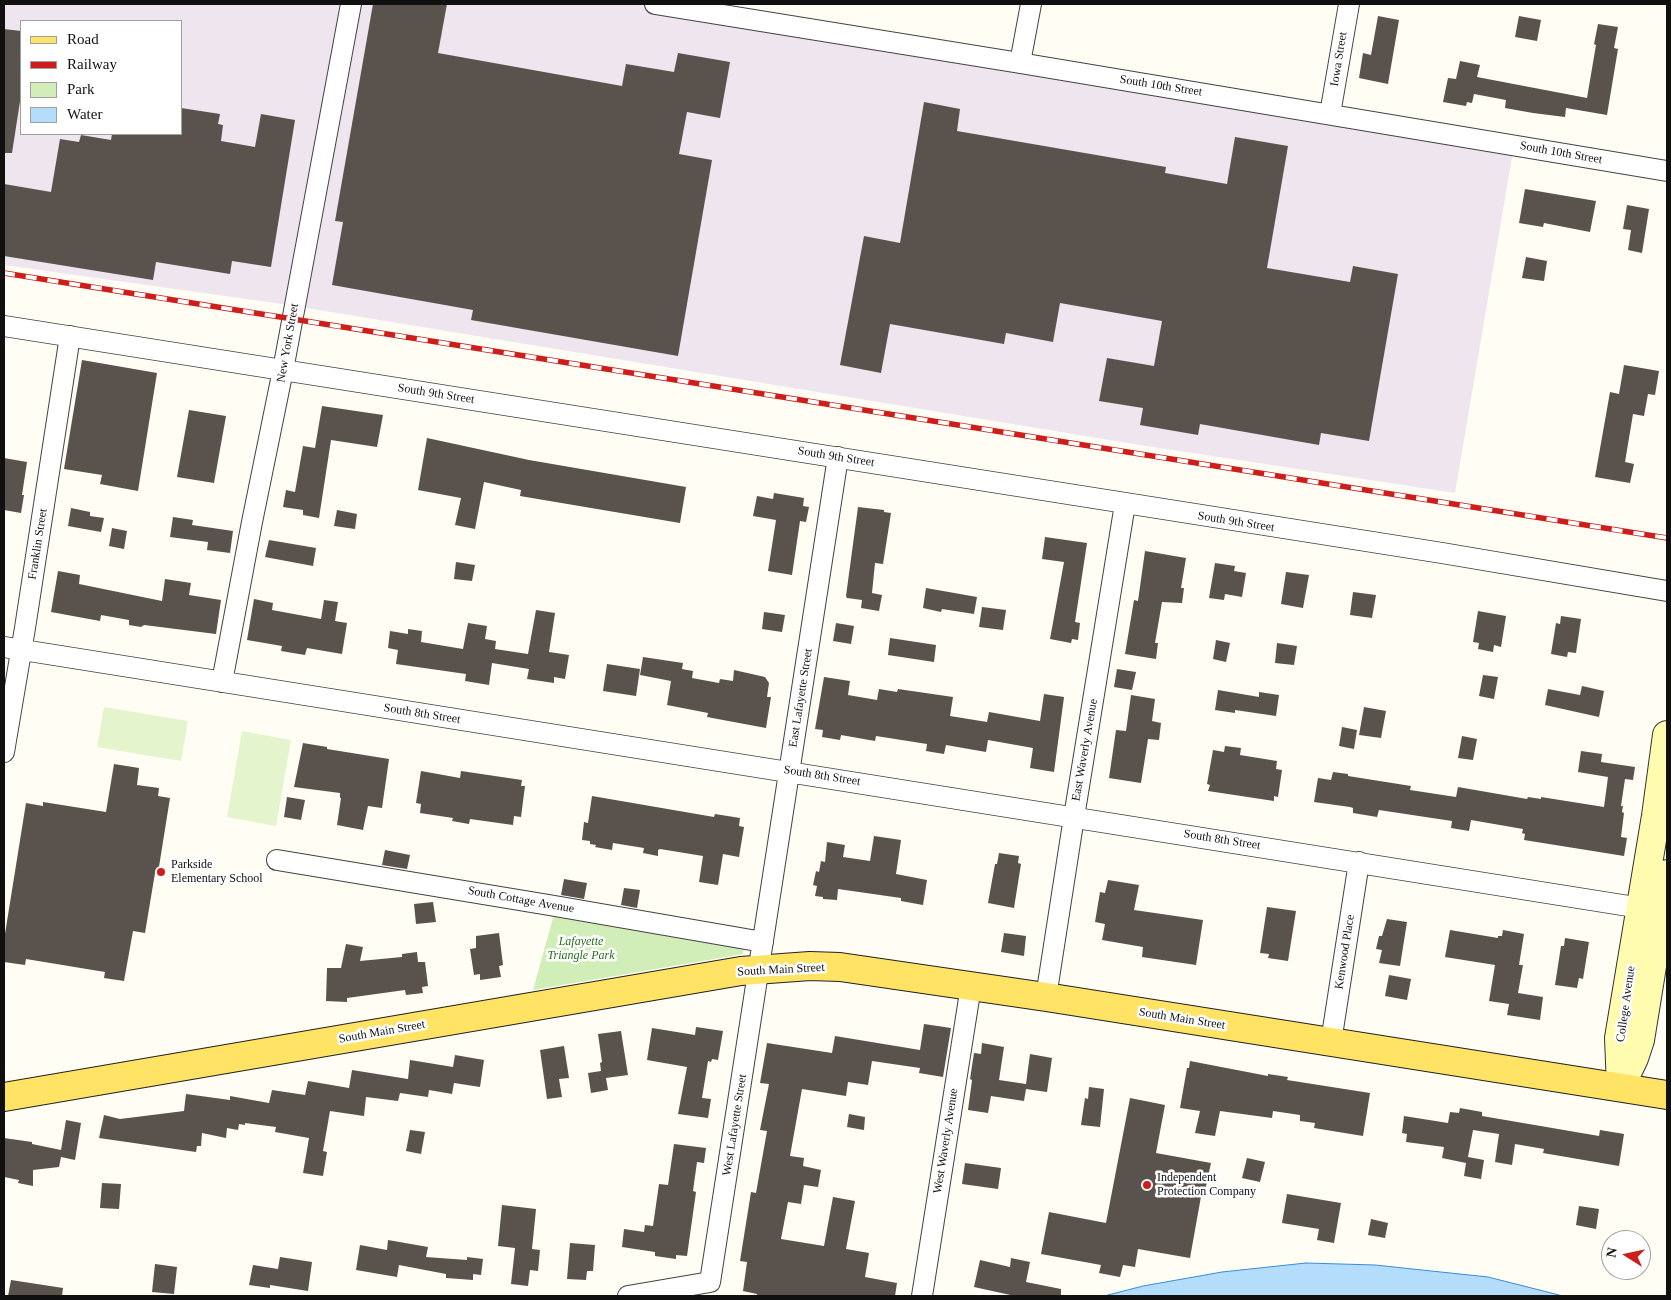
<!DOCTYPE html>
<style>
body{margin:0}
#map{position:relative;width:1671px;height:1300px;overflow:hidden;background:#fffdf4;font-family:"Times New Roman",serif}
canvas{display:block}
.frame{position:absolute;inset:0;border:5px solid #101010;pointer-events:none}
.legend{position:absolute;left:20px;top:20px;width:162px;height:115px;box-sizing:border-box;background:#fff;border:1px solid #9f9f9f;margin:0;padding:6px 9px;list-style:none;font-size:15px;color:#101010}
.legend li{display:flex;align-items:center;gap:10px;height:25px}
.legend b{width:25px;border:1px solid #9f9f9f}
.north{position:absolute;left:1601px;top:1230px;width:50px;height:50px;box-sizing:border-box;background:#fff;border:1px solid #9f9f9f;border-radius:50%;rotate:280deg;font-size:14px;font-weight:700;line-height:20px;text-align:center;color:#101010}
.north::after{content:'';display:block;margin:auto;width:18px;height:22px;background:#cd1e1c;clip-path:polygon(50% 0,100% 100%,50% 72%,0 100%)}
</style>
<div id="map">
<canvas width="1671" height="1300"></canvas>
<div class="frame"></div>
<ul class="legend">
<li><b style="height:6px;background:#ffe364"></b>Road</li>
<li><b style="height:6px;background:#cd1e1c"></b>Railway</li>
<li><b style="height:14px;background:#d1eeb9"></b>Park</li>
<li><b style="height:14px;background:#b4dcfb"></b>Water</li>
</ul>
<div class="north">N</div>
</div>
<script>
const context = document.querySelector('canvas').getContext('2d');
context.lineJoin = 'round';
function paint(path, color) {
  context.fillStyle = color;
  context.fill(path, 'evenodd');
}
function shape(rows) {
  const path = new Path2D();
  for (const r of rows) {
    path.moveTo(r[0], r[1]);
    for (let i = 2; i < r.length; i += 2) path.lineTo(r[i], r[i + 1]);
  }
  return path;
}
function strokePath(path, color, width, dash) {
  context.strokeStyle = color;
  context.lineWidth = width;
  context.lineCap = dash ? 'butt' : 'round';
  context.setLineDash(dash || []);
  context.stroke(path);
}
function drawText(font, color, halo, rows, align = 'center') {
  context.font = font + ' "Times New Roman",serif';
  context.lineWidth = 5;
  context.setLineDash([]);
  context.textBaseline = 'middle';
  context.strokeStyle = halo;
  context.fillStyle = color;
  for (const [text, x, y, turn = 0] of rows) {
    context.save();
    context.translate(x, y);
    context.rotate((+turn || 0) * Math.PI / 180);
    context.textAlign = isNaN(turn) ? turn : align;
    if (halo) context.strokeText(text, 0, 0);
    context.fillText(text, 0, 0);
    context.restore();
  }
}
paint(shape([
 [4,4,655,4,1514,145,1455,493,1140,445,282,304,4,265],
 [21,21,181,21,181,134,21,134]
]), '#efe5ef');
paint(shape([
 [555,911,744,945,743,954,533,990]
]), '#d1eeb9');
paint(shape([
 [104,707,188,721,181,761,97,747],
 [242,731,291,740,276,826,227,817]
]), '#e4f4cc');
const water = shape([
 [1306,1263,1375,1265,1488,1277,1563,1296,1104,1296,1143,1286,1222,1272,1306,1263]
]);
paint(water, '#b4dcfb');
strokePath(water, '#358dd8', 1);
paint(shape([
 [373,4,447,4,438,53,622,86,626,64,674,72,678,53,730,62,720,118,687,112,679,154,712,160,678,356,471,320,473,310,332,285,343,222,335,221],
 [1378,16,1399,20,1388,84,1359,78,1363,53,1371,55],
 [1519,16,1541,20,1537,41,1515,37],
 [1598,24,1618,27,1614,48,1618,49,1607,115,1566,108,1565,117,1533,113,1505,108,1506,100,1474,94,1472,103,1467,102,1466,106,1443,102,1448,78,1456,79,1460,61,1480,65,1477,77,1587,98,1596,45,1594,44],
 [4,29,21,31,21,95,12,153,4,153],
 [924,102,960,109,957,131,1166,167,1165,173,1227,184,1235,137,1288,146,1267,268,1350,282,1353,266,1398,274,1369,441,1321,433,1319,445,1200,424,1198,435,1140,425,1143,408,1099,401,1107,358,1154,366,1162,321,1060,303,1053,342,1006,333,1004,344,890,324,881,373,840,365,864,236,900,243],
 [181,108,220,114,218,124,223,125,221,141,255,147,261,114,295,120,271,267,232,261,230,274,156,262,153,280,4,256,4,184,51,192,60,139,79,142,81,135,111,140,112,134,181,134],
 [1525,189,1596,201,1590,232,1544,223,1543,227,1519,223],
 [1627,205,1649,209,1642,253,1628,250,1631,230,1623,229],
 [1526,257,1547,261,1544,281,1522,278],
 [82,360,157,373,138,491,100,484,102,475,64,469],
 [1624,365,1659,371,1655,395,1648,394,1644,416,1633,414,1625,462,1634,464,1630,483,1595,477,1610,392,1619,394],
 [322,406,383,415,377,447,331,440,319,518,303,515,303,510,283,507,286,490,295,492,303,446,315,448],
 [189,410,226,416,214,483,177,477],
 [427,438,529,460,686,487,680,523,520,496,521,490,484,482,475,529,455,525,461,498,418,490],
 [4,458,27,462,22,495,24,495,21,513,4,510],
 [774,493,804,498,803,506,809,507,806,522,800,521,792,575,768,571,776,520,753,516,757,496,773,499],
 [858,507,884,510,884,512,891,513,883,564,875,563,872,593,882,595,879,611,861,608,862,600,847,598,846,596],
 [71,508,90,512,90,516,104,518,101,532,68,526],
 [337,510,357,514,355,529,334,526],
 [173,517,193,520,192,525,233,531,230,553,207,550,208,542,170,537],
 [112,528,127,531,124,549,109,546],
 [1045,537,1087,543,1075,622,1080,623,1078,640,1072,639,1071,643,1050,639,1064,562,1042,559],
 [269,540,316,548,313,566,265,557],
 [1145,551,1186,558,1181,588,1184,588,1182,603,1162,602,1155,643,1158,643,1156,659,1125,654,1134,600,1138,601],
 [456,562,475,565,472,581,454,579],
 [1215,563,1235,566,1234,571,1246,573,1242,597,1225,594,1224,600,1209,598],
 [58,571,80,575,79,584,162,601,165,579,191,583,189,595,221,600,216,634,144,625,141,627,129,625,129,620,101,615,100,621,51,612],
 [1286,572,1309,575,1303,608,1281,604],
 [926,588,977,597,974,614,942,609,941,612,923,608],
 [1353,592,1376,595,1372,618,1350,615],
 [254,599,273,603,272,610,321,619,324,600,338,602,335,621,347,623,342,654,307,648,305,655,281,651,282,646,247,640],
 [982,607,1006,610,1003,630,979,627],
 [536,610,555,613,549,652,569,655,565,679,554,677,554,683,527,679,529,669,492,663,489,685,465,681,466,674,396,664,398,650,388,648,390,631,408,634,408,629,422,631,421,642,463,649,468,623,487,626,485,639,496,641,495,649,528,654],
 [1478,611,1506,616,1501,647,1494,645,1493,652,1478,649,1479,643,1473,642],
 [764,612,785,615,782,632,762,629],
 [1561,616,1581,619,1576,653,1568,652,1567,657,1551,654,1556,623,1560,624],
 [836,623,854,626,851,644,833,641],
 [890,638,936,645,934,662,888,655],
 [1216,640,1230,643,1226,662,1213,659],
 [1277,643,1297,646,1294,665,1275,663],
 [643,657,683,663,682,669,693,671,692,678,719,683,720,679,733,681,734,670,765,677,769,683,767,697,771,697,766,728,707,717,708,713,667,705,671,681,640,675],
 [607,664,640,669,636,696,603,691],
 [1117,669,1136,672,1132,690,1114,687],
 [1483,675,1498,677,1494,699,1479,696],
 [824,677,850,681,848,695,877,700,879,689,897,692,898,689,953,697,950,716,987,722,989,712,1040,721,1044,694,1064,697,1054,772,1030,768,1033,748,988,740,986,752,946,745,944,754,926,751,927,744,876,736,875,741,841,735,840,740,822,737,823,730,815,729],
 [1582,686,1604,691,1599,717,1545,705,1548,689,1580,695],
 [1218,690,1259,697,1259,692,1279,695,1276,716,1235,710,1235,713,1215,710],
 [1131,695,1155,699,1152,721,1161,723,1159,740,1148,739,1141,783,1109,778,1116,730,1126,731],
 [1364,707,1386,711,1381,738,1359,735],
 [1342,727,1357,730,1354,749,1339,746],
 [1462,736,1477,739,1473,760,1458,758],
 [303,743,327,747,327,749,389,759,382,808,368,806,363,830,337,825,341,798,340,798,340,793,294,787],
 [1225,746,1241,748,1240,755,1277,761,1276,769,1282,770,1278,797,1274,796,1274,801,1208,791,1210,785,1207,784,1213,750,1224,752],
 [1581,751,1602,754,1601,762,1635,767,1633,780,1625,779,1621,806,1623,806,1622,812,1624,813,1621,837,1627,838,1624,856,1524,840,1525,834,1522,833,1523,829,1471,820,1469,831,1451,828,1452,821,1379,810,1377,817,1353,813,1353,808,1350,807,1314,802,1318,778,1331,780,1333,772,1348,774,1348,776,1411,786,1410,790,1456,797,1458,787,1527,799,1528,797,1541,799,1541,797,1604,807,1608,777,1578,772],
 [114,764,139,768,137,785,159,788,158,796,170,798,158,873,155,873,145,933,133,931,124,981,104,978,105,972,26,959,25,965,4,962,4,940,26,803,43,806,43,802,106,812],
 [421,771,460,778,461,771,522,780,521,786,525,786,521,817,514,816,513,825,470,819,469,824,452,821,453,818,420,813,421,804,416,803],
 [592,796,714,817,715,814,740,818,739,826,744,827,739,857,723,854,718,885,699,882,703,856,660,849,658,850,658,856,643,853,644,848,613,843,612,850,595,847,596,845,590,844,590,841,582,840,584,822,588,823],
 [287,797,305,800,301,820,284,817],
 [874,836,901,840,896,874,927,880,923,905,901,901,901,898,838,889,837,900,823,899,823,897,815,896,817,886,813,885,816,871,819,872,821,861,825,862,827,842,845,845,843,857,870,861],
 [385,850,410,855,407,869,382,865],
 [999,853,1019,856,1018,863,1021,864,1014,908,988,903,995,864,997,864],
 [564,879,587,883,584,899,561,895],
 [1108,880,1139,885,1134,910,1203,920,1196,965,1142,957,1143,947,1102,940,1105,924,1095,922,1100,892,1105,893],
 [624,888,640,890,637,908,621,905],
 [433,902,436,922,416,924,414,904],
 [1267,907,1296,911,1288,961,1268,958,1269,954,1260,953],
 [1387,919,1407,922,1400,966,1379,963,1382,950,1376,949,1379,936,1382,936],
 [1450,930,1498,938,1498,936,1502,936,1503,930,1524,934,1519,965,1523,965,1518,993,1543,997,1540,1020,1507,1015,1509,1004,1489,1001,1495,965,1445,957],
 [499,933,503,965,499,966,501,977,480,980,480,974,474,975,470,949,476,948,476,936],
 [1004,933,1026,936,1024,956,1001,952],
 [1565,938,1589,942,1583,979,1579,978,1577,988,1555,985,1561,946,1564,946],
 [346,944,363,947,360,961,402,957,402,954,417,952,418,962,425,962,428,986,422,987,423,993,406,995,405,990,347,998,347,1002,326,1001,327,968,341,968],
 [1389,975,1411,979,1407,1000,1385,996],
 [924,1024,951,1028,943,1077,919,1073,920,1068,872,1061,868,1085,848,1082,846,1096,802,1089,790,1156,804,1158,803,1166,821,1170,818,1187,804,1185,801,1204,788,1202,781,1239,824,1246,833,1197,855,1201,846,1249,869,1253,865,1277,897,1283,895,1296,757,1296,757,1294,743,1291,747,1262,740,1261,751,1192,756,1193,767,1131,760,1130,769,1084,760,1083,767,1043,832,1053,835,1036,920,1050],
 [696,1027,723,1031,718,1060,712,1059,711,1062,708,1061,702,1098,711,1099,708,1118,678,1114,687,1067,647,1060,652,1028,695,1035],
 [621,1031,628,1075,606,1078,608,1090,591,1093,588,1073,601,1071,600,1063,602,1062,598,1034],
 [982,1043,1004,1047,999,1080,1026,1084,1030,1054,1052,1058,1047,1092,1026,1089,1024,1101,991,1096,988,1113,968,1110,972,1080,970,1079,974,1053,981,1054],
 [564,1046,569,1078,559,1079,562,1097,547,1099,540,1050],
 [455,1055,484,1060,480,1087,454,1083,452,1094,429,1090,428,1097,400,1093,398,1101,366,1097,364,1116,330,1111,323,1151,327,1152,323,1176,303,1173,309,1138,275,1132,276,1127,245,1123,245,1125,239,1124,238,1130,227,1128,226,1138,202,1133,201,1146,197,1146,196,1152,99,1138,104,1115,120,1119,184,1111,186,1094,230,1100,230,1096,269,1103,272,1090,305,1095,308,1081,349,1088,352,1070,408,1079,410,1060,453,1067],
 [1190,1061,1268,1076,1268,1074,1288,1077,1287,1080,1370,1093,1363,1136,1314,1128,1315,1123,1300,1121,1300,1115,1273,1111,1272,1118,1220,1111,1215,1136,1195,1133,1200,1111,1180,1108,1187,1068,1189,1068],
 [1089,1087,1104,1089,1100,1127,1081,1125,1085,1098,1088,1099],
 [1130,1098,1165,1105,1156,1153,1211,1163,1205,1191,1202,1191,1190,1258,1138,1249,1135,1267,1123,1265,1120,1277,1099,1273,1101,1265,1041,1254,1049,1212,1106,1223],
 [1460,1108,1482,1112,1482,1116,1599,1136,1600,1130,1624,1134,1619,1166,1543,1153,1544,1149,1515,1144,1512,1165,1495,1162,1499,1134,1473,1130,1468,1157,1484,1160,1481,1179,1464,1176,1466,1163,1442,1158,1444,1147,1406,1142,1407,1134,1402,1133,1404,1116,1448,1123,1450,1112,1459,1113],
 [849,1114,865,1117,864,1130,847,1127],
 [66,1120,81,1123,75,1160,61,1157,59,1167,33,1170,33,1186,18,1183,19,1180,4,1177,4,1138,32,1142,32,1144,61,1150],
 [410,1130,425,1132,421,1154,406,1151],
 [674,1144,706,1148,704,1163,697,1162,693,1191,696,1192,687,1256,676,1255,676,1259,655,1256,655,1252,622,1247,624,1229,644,1232,645,1225,653,1226,659,1184,668,1185],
 [1247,1158,1265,1162,1260,1182,1242,1178],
 [965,1163,1001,1168,998,1189,962,1184],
 [102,1183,121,1184,119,1209,100,1208],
 [1287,1194,1341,1203,1334,1243,1317,1240,1319,1229,1282,1223],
 [502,1205,536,1209,532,1249,540,1250,538,1271,530,1270,528,1286,511,1284,515,1248,498,1246],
 [1579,1206,1599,1209,1596,1229,1576,1225],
 [1371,1219,1388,1223,1385,1238,1368,1235],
 [388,1240,428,1247,426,1257,467,1260,467,1257,483,1259,481,1275,473,1274,473,1280,446,1278,446,1274,399,1265,397,1277,356,1270,360,1245,387,1250],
 [570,1243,595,1245,593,1271,587,1271,586,1280,567,1279],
 [280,1257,312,1262,308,1291,270,1285,270,1288,249,1285,253,1265,278,1269],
 [1011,1258,1030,1262,1026,1282,1061,1289,1061,1296,1015,1296,974,1287,980,1260,1010,1267],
 [155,1264,177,1267,174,1294,152,1292],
 [11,1280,63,1288,62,1296,8,1296]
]), '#5a524c');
const minor = shape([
 [655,4,1020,63,1667,171],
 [1020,63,1031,4],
 [1330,114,1349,4],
 [4,326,1442,553,1667,591],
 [4,647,1641,908],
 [222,682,252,522,283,370,351,4],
 [4,752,25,628,70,336],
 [277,860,549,905,763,942],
 [1046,997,1074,817,1125,504],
 [1331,1042,1359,862],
 [628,1296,710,1282,838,457],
 [922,1296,971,986]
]);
const secondary = shape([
 [1625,1077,1634,1058,1640,1040,1667,874],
 [1621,1087,1619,1038,1656,816,1667,735]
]);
const primary = shape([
 [4,1097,741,971,810,966,840,967,1046,997,1667,1095]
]);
strokePath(minor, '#434343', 22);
strokePath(secondary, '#323232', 30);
strokePath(primary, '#212121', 30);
strokePath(minor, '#fff', 20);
strokePath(secondary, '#fffbaf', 28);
strokePath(primary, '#ffe364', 28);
const rail = shape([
 [4,273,1667,538]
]);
strokePath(rail, '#cd1e1c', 5.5);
strokePath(rail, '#fff', 4, [11]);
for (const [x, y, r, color] of [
 [161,872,5,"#cd1e1c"],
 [1147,1185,5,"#cd1e1c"]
]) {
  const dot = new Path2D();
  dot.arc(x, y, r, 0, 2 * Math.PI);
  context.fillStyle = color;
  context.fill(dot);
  strokePath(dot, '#fff', 2);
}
drawText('12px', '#101010', '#fff', [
 ["Iowa Street",1339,59,-81],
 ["South 10th Street",1161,86,9],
 ["South 10th Street",1561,153,10],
 ["New York Street",288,343,-80],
 ["South 9th Street",436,394,9],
 ["South 9th Street",836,457,9],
 ["South 9th Street",1236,522,9],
 ["Franklin Street",38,544,-81],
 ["East Lafayette Street",801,698,-81],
 ["South 8th Street",422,714,9],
 ["East Waverly Avenue",1085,750,-80],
 ["South 8th Street",822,776,9],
 ["South 8th Street",1222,840,9],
 ["South Cottage Avenue",521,900,10],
 ["Kenwood Place",1345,952,-81],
 ["South Main Street",781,970,-3],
 ["College Avenue",1626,1004,-82],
 ["South Main Street",1182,1019,9],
 ["South Main Street",382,1032,-10],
 ["West Lafayette Street",735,1125,-81],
 ["West Waverly Avenue",946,1141,-81]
]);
drawText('12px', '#101010', '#fff', [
 ["Parkside",171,865],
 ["Elementary School",171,879],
 ["Independent",1157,1178],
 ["Protection Company",1157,1192]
], 'left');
drawText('italic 12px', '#266f1a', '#fff', [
 ["Lafayette",581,942],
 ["Triangle Park",581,956]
]);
</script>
